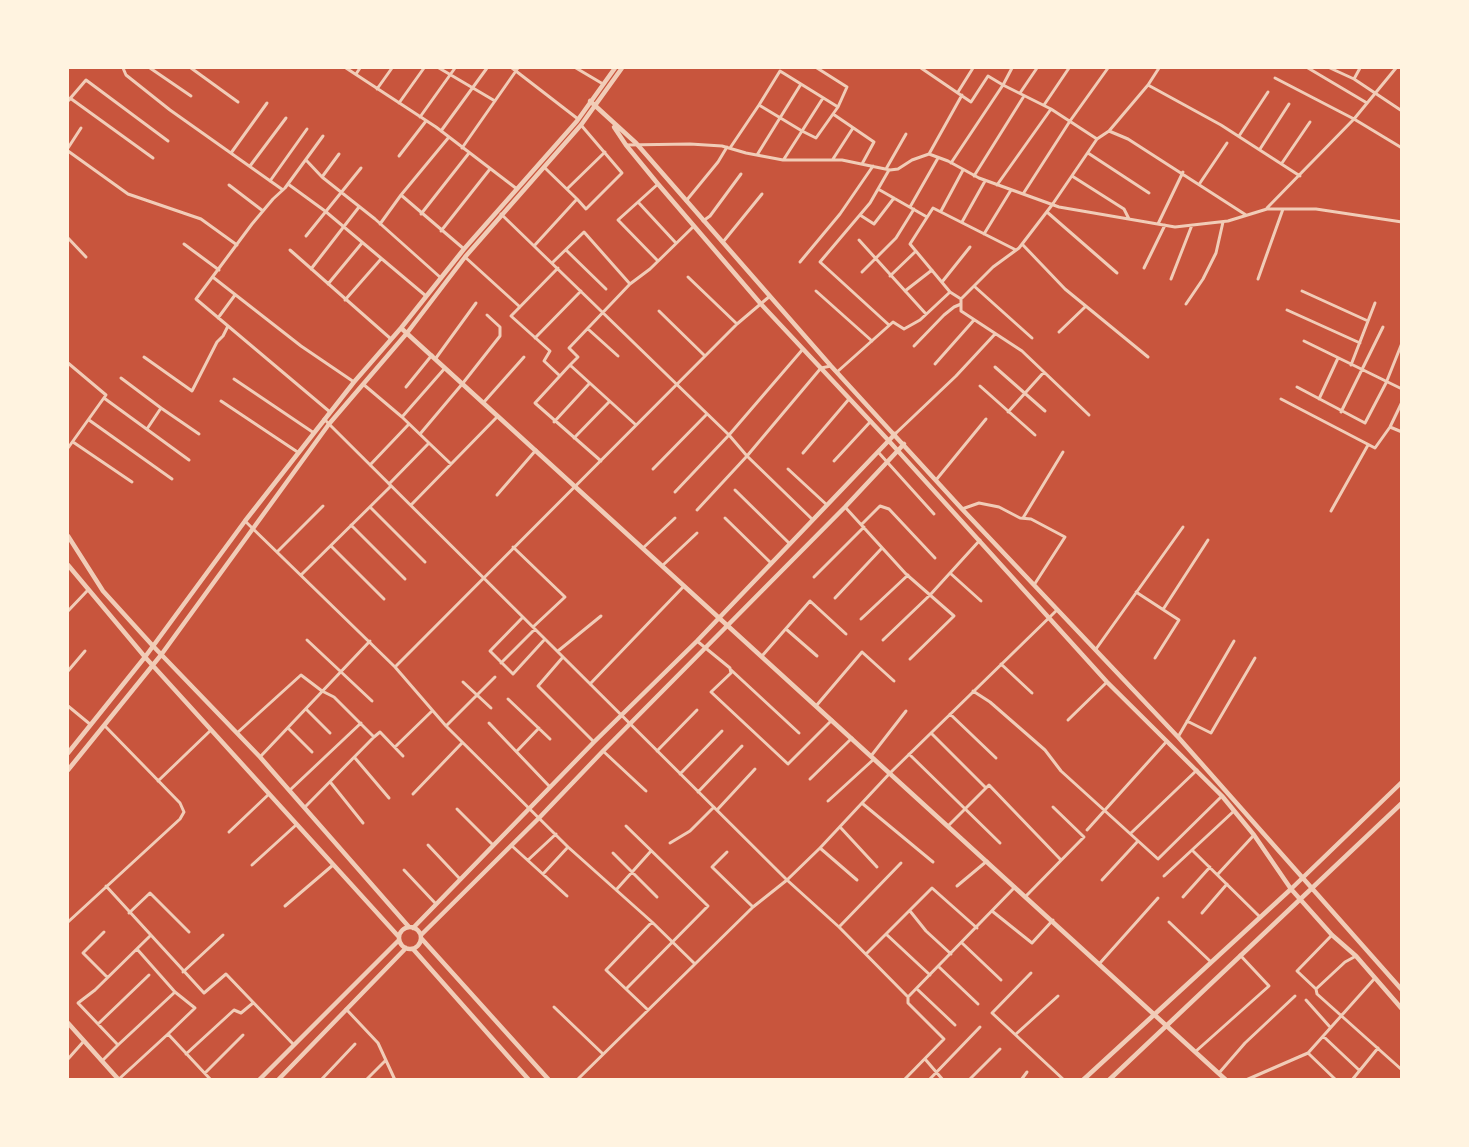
<!DOCTYPE html>
<style>
body{margin:0}
#map{position:relative;width:1469px;height:1147px;overflow:hidden;background:#c8553d;font-family:Overpass,sans-serif}
canvas{display:block}
.frame{position:absolute;inset:0;border:69px solid #fff3e0;pointer-events:none}
</style>
<div id="map">
<canvas width="1469" height="1147"></canvas>
<div class="frame"></div>
</div>
<script>
const context = document.querySelector('canvas').getContext('2d');
context.lineJoin = 'round';
function shape(rows) {
  const path = new Path2D();
  for (const r of rows) {
    if (r.length === 3) {
      path.moveTo(r[0] + r[2], r[1]);
      path.arc(r[0], r[1], r[2], 0, 2 * Math.PI);
      continue;
    }
    path.moveTo(r[0], r[1]);
    for (let i = 2; i < r.length; i += 2) path.lineTo(r[i], r[i + 1]);
  }
  return path;
}
function strokePath(path, color, width, dash) {
  context.strokeStyle = color;
  context.lineWidth = width;
  context.lineCap = dash ? 'butt' : 'round';
  context.setLineDash(dash || []);
  context.stroke(path);
}
strokePath(shape([
 [123,68,126,75,170,110,283,190],
 [150,68,191,96],
 [191,68,238,102],
 [346,68,436,127,517,189],
 [439,68,495,101],
 [512,68,578,119],
 [576,68,603,84],
 [817,68,847,87,838,107],
 [921,68,971,102,988,76,1003,85,1012,68],
 [1159,68,1148,85,1221,125,1300,176],
 [1308,68,1367,103],
 [1330,68,1354,79],
 [1360,68,1354,79,1402,111],
 [1396,68,1354,119,1402,148],
 [356,74,360,68],
 [377,89,392,68],
 [958,92,973,68],
 [1020,93,1037,68],
 [70,98,153,158],
 [823,98,802,131,816,138,833,114,874,142,862,164],
 [68,101,86,80,168,141],
 [399,103,424,68],
 [759,105,780,71,838,107,833,114],
 [1044,105,1069,68],
 [420,117,455,68],
 [441,131,487,68],
 [1109,131,1148,85],
 [323,136,285,188,273,199,252,224,196,299,330,412],
 [1239,136,1268,92],
 [449,137,401,195,464,249],
 [626,145,690,144,722,146,746,153,783,160,842,160,890,170,898,169,912,160,929,154,948,161,979,178,1059,207,1175,227,1228,221,1267,209,1316,209,1402,222],
 [68,148,81,128],
 [462,148,518,68],
 [730,148,759,105,802,131,784,159],
 [1260,149,1289,104],
 [68,151,128,194,201,219,237,245],
 [231,153,267,103],
 [1088,153,1149,193],
 [929,154,962,95],
 [757,155,801,84],
 [399,156,426,121],
 [833,159,853,128],
 [306,160,322,177,375,219,441,278],
 [951,163,1003,85,1051,109],
 [1282,163,1310,122],
 [250,166,286,118],
 [886,169,906,134],
 [974,176,1024,96],
 [1072,176,1124,209,1129,219],
 [322,177,339,154],
 [270,181,307,129],
 [1200,183,1227,143],
 [288,184,325,211,426,296],
 [229,185,263,211],
 [997,185,1051,109,1097,139],
 [567,189,605,152],
 [878,189,927,217],
 [1023,194,1070,121,1108,68],
 [577,199,586,209,622,173,581,125],
 [686,201,718,162,727,147],
 [638,202,675,242],
 [910,207,938,158],
 [1267,208,1354,119,1275,78],
 [941,211,963,170],
 [1047,212,1117,273],
 [421,214,469,153],
 [501,214,729,435,747,456,813,520],
 [860,215,874,224,894,198],
 [703,221,710,216,741,174],
 [962,222,985,181],
 [380,224,401,195],
 [1158,224,1183,172],
 [441,231,490,169],
 [984,234,1011,190],
 [306,236,361,168],
 [68,238,86,257],
 [859,240,926,314],
 [723,242,762,194],
 [184,244,219,270],
 [1022,244,1065,289,1148,357],
 [534,246,577,199,545,168],
 [290,250,391,339],
 [566,250,606,289],
 [465,257,520,307],
 [657,260,618,220,658,184],
 [800,262,840,214,873,166],
 [552,263,584,232,630,284],
 [558,268,511,316,550,351,544,361,560,376],
 [1144,268,1165,225],
 [311,269,359,207],
 [862,272,896,238,914,209],
 [890,276,916,251],
 [688,277,737,324],
 [214,278,301,346,354,382],
 [1171,279,1192,225],
 [1258,279,1283,209],
 [942,282,970,247],
 [328,284,362,243],
 [974,286,1032,338],
 [816,291,872,341],
 [905,291,932,270],
 [1302,291,1368,321],
 [950,292,910,244,933,208,1016,250],
 [961,299,961,311,1022,351,1089,415],
 [345,300,381,259],
 [1186,304,1203,279,1216,253,1223,222],
 [1287,310,1360,343],
 [659,311,705,356],
 [218,318,235,295],
 [889,325,820,262,870,203,889,170],
 [588,329,618,356],
 [1059,332,1085,307],
 [535,338,581,291],
 [1304,341,1402,389],
 [914,346,944,315,954,307,961,304],
 [144,357,192,391,217,342,223,336,228,326],
 [436,358,476,303],
 [68,363,106,395,68,448],
 [935,364,974,320],
 [570,365,578,357,569,348,630,284,650,269,694,226],
 [1351,365,1375,303],
 [995,367,1045,411],
 [837,372,893,322,904,329,920,320,950,292,961,299,993,267,1019,248,1052,205,1097,139,1109,131,1128,139,1246,215],
 [121,378,161,408],
 [234,379,314,433],
 [363,384,402,417],
 [980,386,1035,435],
 [406,387,432,355],
 [1297,387,1365,423,1386,383,1402,343],
 [104,398,189,460],
 [1281,399,1375,448,1390,427,1402,402],
 [1319,399,1338,358],
 [221,401,299,453],
 [484,402,524,357],
 [1008,412,1044,372],
 [1341,412,1383,327],
 [324,419,787,880,839,927,908,997,1015,887],
 [89,420,172,479],
 [554,422,589,384],
 [1390,427,1402,432],
 [147,429,161,408,199,434],
 [420,434,463,383,500,336,500,327,487,315],
 [895,434,956,376,995,334],
 [574,438,609,402],
 [73,442,132,482],
 [429,443,451,464],
 [803,453,849,399],
 [879,453,934,514],
 [601,461,535,403,570,365,636,425],
 [834,461,871,421],
 [370,465,409,424],
 [653,469,707,414],
 [788,469,827,505],
 [936,480,986,419],
 [389,484,429,443,402,417,445,368],
 [735,490,790,544],
 [675,492,729,435,803,349],
 [497,495,536,450],
 [411,505,498,416],
 [370,507,425,562],
 [845,507,906,574,954,616,910,659],
 [962,509,979,503,999,507,1020,518,1031,519,1065,537,1034,585],
 [697,510,747,456,821,368,831,366],
 [1331,511,1368,445],
 [725,518,771,563],
 [1023,518,1063,452],
 [245,521,395,667,446,726,568,847,652,922,695,964],
 [862,524,880,506,889,509,935,558],
 [351,525,405,579],
 [331,546,384,599],
 [513,547,565,597,533,627],
 [643,548,675,518],
 [278,551,323,506],
 [662,566,697,533],
 [950,573,981,601],
 [302,574,391,486],
 [814,577,864,527],
 [1136,592,1179,620,1155,658],
 [835,598,882,548],
 [1164,608,1208,540],
 [68,611,87,591],
 [523,617,490,651,513,674,545,639],
 [861,619,908,575],
 [786,629,817,656],
 [307,640,372,701],
 [883,640,930,595,980,540],
 [697,641,730,668,731,673,711,692,788,764,832,720],
 [1096,649,1183,527],
 [558,651,601,616],
 [762,656,810,601,846,634],
 [563,657,538,686,594,742],
 [501,663,535,629],
 [1001,664,1032,693],
 [395,667,737,324,770,296],
 [730,669,799,733],
 [68,671,85,651],
 [463,682,491,708],
 [590,684,684,586],
 [973,691,990,702,1045,750,1061,771,1158,859,1222,796],
 [508,699,550,739],
 [68,706,91,725],
 [816,706,862,652,894,681],
 [306,709,330,733],
 [950,714,996,758],
 [1068,720,1107,682],
 [1187,721,1211,733,1255,658],
 [489,723,550,787],
 [446,726,495,677],
 [288,728,312,752],
 [237,733,301,675,322,691,334,697,374,737,305,807],
 [931,733,986,788],
 [374,737,380,732,403,756],
 [1178,737,1234,641],
 [395,747,432,711],
 [517,751,539,728],
 [603,751,646,791],
 [657,751,697,710],
 [909,754,1000,843],
 [871,756,906,711],
 [260,757,370,641],
 [355,758,389,798],
 [680,774,722,731],
 [810,779,852,738],
 [158,781,211,730],
 [331,783,363,823],
 [290,790,361,723],
 [698,792,742,746],
 [413,794,462,743],
 [828,801,874,759],
 [863,804,933,862],
 [457,809,493,845],
 [717,810,755,769],
 [626,826,708,906,626,989],
 [948,826,989,785,1061,860],
 [840,827,877,867],
 [1087,830,1167,741],
 [229,832,269,794],
 [1131,833,1197,770],
 [670,843,690,831,714,807],
 [428,845,460,879],
 [512,846,567,896],
 [820,848,857,880],
 [1193,851,1260,917],
 [727,852,712,867,753,907],
 [613,853,657,897],
 [528,860,556,834],
 [252,865,296,825],
 [404,870,436,904],
 [543,874,568,847],
 [1218,874,1254,835],
 [1164,876,1234,811],
 [1102,880,1138,841],
 [106,886,204,993,226,974,294,1045],
 [957,886,987,861],
 [616,890,651,851],
 [1026,896,1084,837,1053,807],
 [1183,897,1210,867],
 [285,906,333,865],
 [910,911,926,931,951,954],
 [992,911,1032,943,1053,920],
 [129,913,150,893,189,932],
 [1202,913,1227,884],
 [68,922,180,819,184,812,180,803,104,725],
 [1169,922,1211,962],
 [839,927,901,863],
 [104,932,83,953,107,977],
 [886,934,930,975],
 [1332,935,1297,971,1316,989,1317,994,1402,1070],
 [962,943,1001,980],
 [137,949,175,992,195,1008,168,1034,211,1080],
 [866,954,932,888,977,928],
 [1100,963,1158,898],
 [939,967,978,1004],
 [183,972,223,935],
 [1031,973,992,1013,1064,1080],
 [917,989,955,1025],
 [1316,989,1345,962,1356,956],
 [1306,1000,1330,1027],
 [554,1007,603,1054],
 [346,1009,378,1043,395,1080],
 [648,1010,606,970,652,922],
 [98,1024,149,975],
 [1016,1034,1058,996],
 [1323,1036,1359,1070],
 [118,1045,175,992],
 [1195,1052,1269,986,1240,955],
 [1308,1053,1336,1080],
 [186,1054,234,1010,241,1013,253,1003],
 [68,1059,84,1041],
 [925,1059,943,1080],
 [102,1061,118,1045,78,1003,95,990,150,936],
 [205,1073,243,1035],
 [1219,1073,1245,1043,1295,996],
 [119,1079,168,1034],
 [321,1080,355,1044],
 [366,1080,385,1061],
 [577,1080,753,907,787,880,820,848,890,773,1057,610],
 [904,1080,944,1039,908,1003,908,997],
 [929,1080,980,1027],
 [969,1080,1000,1049],
 [1021,1080,1027,1072],
 [1246,1080,1308,1053,1375,978],
 [1352,1080,1378,1048]
]), '#f1ccb7', 3);
strokePath(shape([
 [590,101,636,143,831,366,962,509,1178,737,1402,990],
 [614,127,626,145,658,184,760,303,889,441,1107,682,1222,796,1254,835,1291,889,1332,935,1356,956,1402,1009],
 [401,328,1226,1080],
 [68,536,103,591,153,646,260,757,409,927],
 [68,565,145,657,399,937],
 [68,753,145,657,245,521,354,382,401,328,464,249,577,121,615,68],
 [68,770,161,655,329,424,407,333,465,257,581,125,622,68],
 [410,938,11],
 [413,928,594,742,697,641,895,434],
 [421,935,539,818,603,751,845,507,904,444],
 [421,938,549,1080],
 [413,949,529,1080],
 [68,1023,119,1080],
 [259,1080,399,940],
 [278,1080,406,948],
 [1083,1080,1291,889,1402,782],
 [1109,1080,1402,803]
]), '#f1ccb7', 4.5);
</script>
